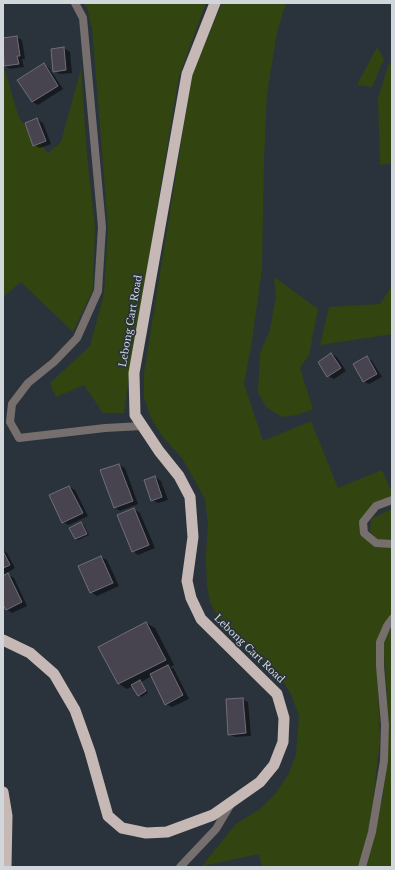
<!DOCTYPE html>
<style>
body{margin:0}
#map{position:relative;width:395px;height:870px;overflow:hidden;background:#2a333b;font-family:"Libre Baskerville",serif}
canvas{display:block}
.frame{position:absolute;inset:0;border:4px solid #d1d6db;pointer-events:none}
</style>
<div id="map">
<canvas width="395" height="870"></canvas>
<div class="frame"></div>
</div>
<script>
const context = document.querySelector('canvas').getContext('2d');
context.lineJoin = 'round';
function paint(path, color) {
  context.fillStyle = color;
  context.fill(path, 'evenodd');
}
function shape(rows) {
  const path = new Path2D();
  for (const r of rows) {
    path.moveTo(r[0], r[1]);
    for (let i = 2; i < r.length; i += 2) path.lineTo(r[i], r[i + 1]);
  }
  return path;
}
function strokePath(path, color, width, dash) {
  context.strokeStyle = color;
  context.lineWidth = width;
  context.lineCap = dash ? 'butt' : 'round';
  context.setLineDash(dash || []);
  context.stroke(path);
}
function drawText(font, color, halo, rows, align = 'center') {
  context.font = font + ' "Libre Baskerville",serif';
  context.lineWidth = 3.5;
  context.setLineDash([]);
  context.textBaseline = 'middle';
  context.strokeStyle = halo;
  context.fillStyle = color;
  for (const [text, x, y, turn = 0] of rows) {
    context.save();
    context.translate(x, y);
    context.rotate((+turn || 0) * Math.PI / 180);
    context.textAlign = isNaN(turn) ? turn : align;
    if (halo) context.strokeText(text, 0, 0);
    context.fillText(text, 0, 0);
    context.restore();
  }
}
paint(shape([
 [83,3,206,3,179,76,130,370,124,413,103,413,84,385,56,397,50,383,90,346,104,294,108,228,99,113,92,28,87,7],
 [222,3,286,3,277,32,267,94,264,157,262,268,252,341,244,384,263,441,311,421,338,488,382,470,392,493,392,496,374,504,361,534,392,547,392,616,382,627,376,643,380,739,371,819,361,859,357,867,262,867,259,854,202,866,236,824,260,809,276,793,289,773,296,755,299,716,291,694,281,678,218,617,210,602,207,585,206,557,208,523,205,499,182,458,162,436,150,416,144,397,144,373,192,75],
 [377,47,384,59,372,87,357,85],
 [389,63,392,68,392,163,380,165,378,98],
 [3,64,19,118,48,153,61,142,81,69,87,156,95,226,93,290,73,332,21,282,3,297],
 [274,277,318,309,309,355,300,368,313,409,297,415,282,417,266,407,258,392,260,353,270,330,276,296],
 [392,286,392,334,320,345,329,307,380,304],
 [392,509,392,541,377,540,370,531,371,519],
 [392,626,392,867,365,867,383,796,387,759,389,723,383,642]
]), '#324510');
paint(shape([
 [16,37,22,40,25,59,22,59,24,67,10,69,5,66,3,39],
 [64,48,70,52,72,73,60,74,54,71],
 [44,64,49,68,63,89,38,105,32,102],
 [37,119,43,123,51,144,40,148,34,145],
 [331,354,337,357,346,371,334,379,328,376],
 [367,357,372,361,382,377,369,384,363,381],
 [119,465,125,468,138,504,120,511,114,507],
 [155,477,161,481,168,500,158,503,152,500],
 [69,487,75,490,88,516,69,525,63,522,50,496],
 [134,509,140,513,155,548,138,555,133,551],
 [81,523,84,525,89,535,78,540,76,539],
 [3,546,5,549,3,551,7,553,15,568,3,575],
 [101,557,107,560,119,586,97,596,91,592],
 [8,574,14,578,27,606,12,613,6,609,3,602,3,577],
 [146,623,155,628,174,665,170,667,174,669,189,699,172,707,166,704,152,676,141,682,148,693,141,697,133,686,127,689,119,684,100,647],
 [242,699,248,702,251,736,235,737,229,734]
]), '#0007');
const building = shape([
 [17,36,20,56,17,56,19,64,4,66,3,38,17,36],
 [64,47,66,70,53,72,51,49,64,47],
 [44,63,58,86,32,102,17,80,44,63],
 [37,118,46,141,33,146,25,123,37,118],
 [331,353,341,368,327,377,318,362,331,353],
 [367,356,377,374,363,382,353,364,367,356],
 [119,464,133,501,114,508,100,470,119,464],
 [155,476,162,497,151,501,144,480,155,476],
 [69,486,83,513,62,523,49,495,69,486],
 [134,508,149,545,132,552,117,515,134,508],
 [81,522,87,534,75,539,69,528,81,522],
 [3,551,10,565,3,568,3,551],
 [101,556,113,583,90,593,78,566,101,556],
 [8,573,22,602,6,610,3,605,3,576,8,573],
 [146,622,166,660,118,684,98,647,146,622],
 [168,665,183,695,165,705,150,674,168,665],
 [140,680,146,691,138,696,131,685,140,680],
 [243,698,246,733,228,735,226,699,243,698]
]);
paint(building, '#48444f');
strokePath(building, '#716d79', 1);
strokePath(shape([
 [75,3,83,18,102,227,98,291,77,338,54,362,28,383,12,404,10,422,19,438,105,428,142,426],
 [392,500,376,506,363,522,364,533,376,543,392,544],
 [180,867,216,829,231,804],
 [362,867,372,832,384,761,385,725,380,666,380,642,387,626,392,619]
]), '#766f6e', 8);
strokePath(shape([
 [3,640,30,653,54,674,75,710,90,752,108,816,122,828,146,833,167,832,213,815,260,782,274,765,283,742,284,718,277,694,201,619,191,598,187,581,193,537,190,497,179,476,159,451,135,415,134,373,187,74,215,3],
 [3,792,7,816,6,867]
]), '#c6b8b4', 11);
drawText('10px', '#d1d6db', '#2a333b', [
 ["Lebong Cart Road",131,321,-80],
 ["Lebong Cart Road",249,649,44]
]);
</script>
